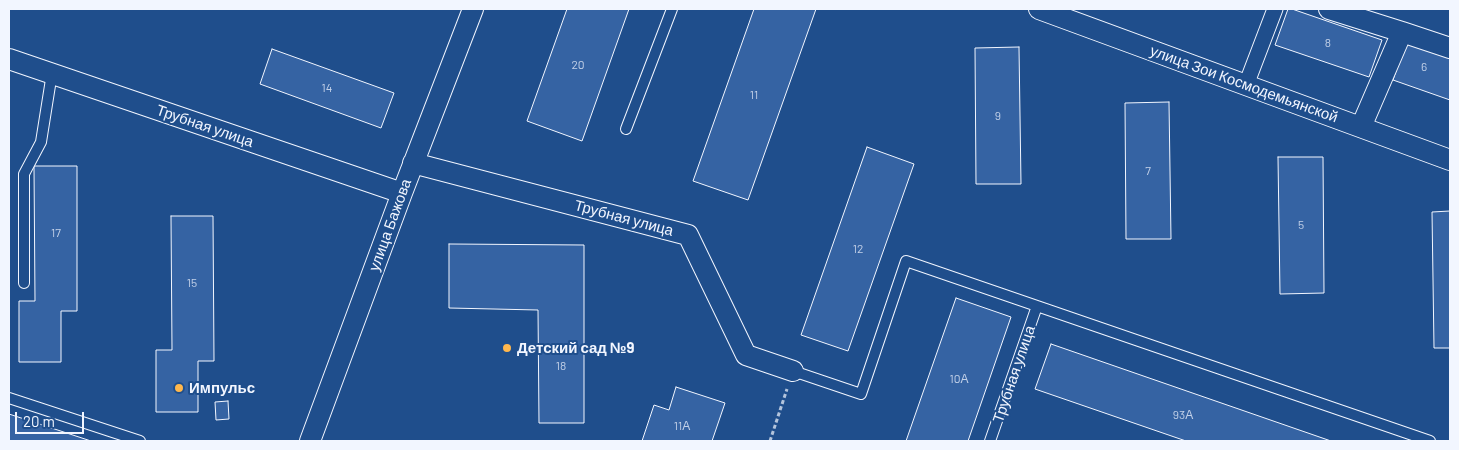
<!DOCTYPE html>
<meta charset="utf-8">
<style>
body{margin:0}
#map{position:relative;width:1459px;height:450px;overflow:hidden;background:#1f4e8c;font-family:Barlow,sans-serif}
canvas{display:block}
.frame{position:absolute;inset:0;border:10px solid #f2f6ff;pointer-events:none}
.scale{position:absolute;left:15px;top:412px;width:69px;height:22px;box-sizing:border-box;border:2px solid #f2f6ff;border-top:0;padding-left:6px;font-size:15px;line-height:18px;white-space:nowrap;color:#f2f6ff;-webkit-text-stroke:4px #1f4e8c;paint-order:stroke}
</style>
<div id="map">
<canvas width="1459" height="450"></canvas>
<div class="frame"></div>
<div class="scale">20 m</div>
</div>
<script>
const context = document.querySelector('canvas').getContext('2d');
context.lineJoin = 'round';
function paint(path, color) {
  context.fillStyle = color;
  context.fill(path, 'evenodd');
}
function shape(rows) {
  const path = new Path2D();
  for (const r of rows) {
    path.moveTo(r[0], r[1]);
    for (let i = 2; i < r.length; i += 2) path.lineTo(r[i], r[i + 1]);
  }
  return path;
}
function strokePath(path, color, width, dash) {
  context.strokeStyle = color;
  context.lineWidth = width;
  context.lineCap = dash ? 'butt' : 'round';
  context.setLineDash(dash || []);
  context.stroke(path);
}
function drawText(font, color, halo, rows, align = 'center') {
  context.font = font + ' Barlow,sans-serif';
  context.lineWidth = 4;
  context.setLineDash([]);
  context.textBaseline = 'middle';
  context.strokeStyle = halo;
  context.fillStyle = color;
  for (const [text, x, y, turn = 0] of rows) {
    context.save();
    context.translate(x, y);
    context.rotate((+turn || 0) * Math.PI / 180);
    context.textAlign = isNaN(turn) ? turn : align;
    if (halo) context.strokeText(text, 0, 0);
    context.fillText(text, 0, 0);
    context.restore();
  }
}
const building = shape([
 [567,9,629,9,582,141,527,121,567,9],
 [754,9,816,9,748,200,693,181,754,9],
 [1288,9,1292,9,1382,40,1369,77,1275,45,1288,9],
 [1407,39,1450,54,1450,100,1393,80,1407,39],
 [1019,47,1021,184,976,184,975,48,1019,47],
 [272,49,394,93,381,128,260,84,272,49],
 [1169,102,1171,239,1126,239,1125,103,1169,102],
 [867,147,914,164,848,351,801,335,867,147],
 [1278,157,1323,157,1324,293,1280,294,1278,157],
 [34,166,77,166,77,311,61,311,61,362,19,362,19,301,35,301,34,166],
 [1450,211,1450,348,1434,348,1432,212,1450,211],
 [171,216,213,216,214,361,198,361,198,412,156,412,156,350,172,350,171,216],
 [449,244,584,245,584,423,539,423,538,310,449,308,449,244],
 [956,298,1011,317,968,441,906,441,956,298],
 [1051,344,1331,441,1186,441,1035,389,1051,344],
 [676,387,725,403,712,441,642,441,654,405,669,410,676,387],
 [228,401,229,419,216,420,215,402,228,401],
 [9,414,91,441,9,441,9,414]
]);
paint(building, '#3563a3');
strokePath(building, '#f2f6ff', 1);
const service = shape([
 [626,129,672,9],
 [24,283,24,174,41,142,52,73],
 [793,371,861,394,906,261,1430,441],
 [9,398,140,441],
 [990,441,1037,306]
]);
const pedestrian = shape([
 [1246,85,1275,9]
]);
const minor = shape([
 [1039,9,1450,160],
 [1329,9,1402,32],
 [9,59,402,193],
 [1361,127,1402,32,1450,48],
 [413,163,688,235,746,355,793,371],
 [310,441,402,193,473,9]
]);
strokePath(service, '#f2f6ff', 12);
strokePath(pedestrian, '#f2f6ff', 17);
strokePath(minor, '#f2f6ff', 22);
strokePath(shape([
 [770,441,787,389]
]), '#b3c4dc', 3, [4, 2.5]);
strokePath(service, '#1f4e8c', 10);
strokePath(pedestrian, '#1f4e8c', 15);
strokePath(minor, '#1f4e8c', 20);
for (const [x, y, r, color] of [
 [507,348,5,"#ffb74d"],
 [179,388,5,"#ffb74d"]
]) {
  const dot = new Path2D();
  dot.arc(x, y, r, 0, 2 * Math.PI);
  context.fillStyle = color;
  context.fill(dot);
  strokePath(dot, '#1f4e8c', 2);
}
drawText('12px', '#c3d1e8', null, [
 ["8",1328,43],
 ["20",578,65],
 ["6",1424,67],
 ["14",327,88],
 ["11",754,95],
 ["9",998,116],
 ["7",1148,171],
 ["5",1301,225],
 ["17",56,233],
 ["12",858,249],
 ["15",192,283],
 ["18",561,366],
 ["10А",959,379],
 ["93А",1183,415],
 ["11А",682,426]
]);
drawText('15px', '#f2f6ff', '#1f4e8c', [
 ["улица Зои Космодемьянской",1244,84,20],
 ["Трубная улица",205,126,19],
 ["Трубная улица",624,218,15],
 ["улица Бажова",390,225,-70],
 ["Трубная улица",1014,374,-71]
]);
drawText('bold 15px', '#f2f6ff', '#1f4e8c', [
 ["Детский сад №9",517,348],
 ["Импульс",189,388]
], 'left');
</script>
